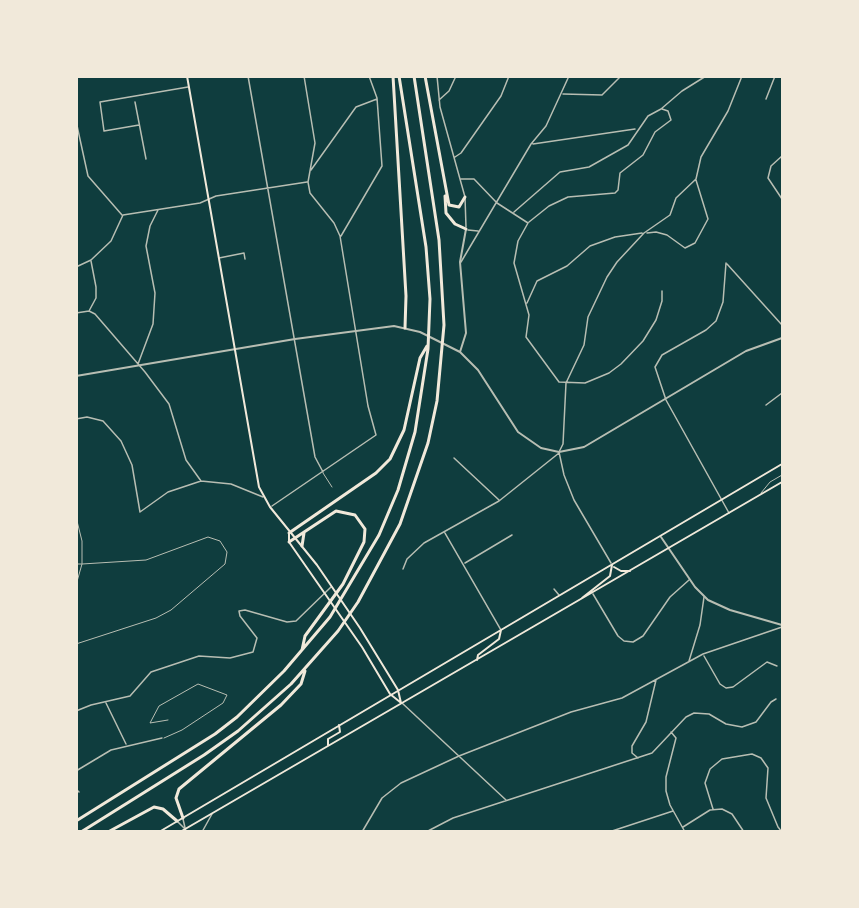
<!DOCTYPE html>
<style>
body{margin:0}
#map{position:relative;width:859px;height:908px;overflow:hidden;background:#0f3d3e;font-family:"Roboto Condensed",sans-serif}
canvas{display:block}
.frame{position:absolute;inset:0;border:78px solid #f1e9da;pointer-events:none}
</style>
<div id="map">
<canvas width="859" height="908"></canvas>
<div class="frame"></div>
</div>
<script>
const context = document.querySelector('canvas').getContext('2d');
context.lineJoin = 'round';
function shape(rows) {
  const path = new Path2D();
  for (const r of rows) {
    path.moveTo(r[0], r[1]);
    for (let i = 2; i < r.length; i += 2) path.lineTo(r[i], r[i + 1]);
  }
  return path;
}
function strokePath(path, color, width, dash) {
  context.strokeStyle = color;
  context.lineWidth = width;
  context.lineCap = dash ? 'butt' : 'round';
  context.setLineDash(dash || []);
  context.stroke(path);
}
strokePath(shape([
 [323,473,332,487],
 [761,493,770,482,782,475],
 [76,517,82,541,82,564,76,564],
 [76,585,82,564,146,560,208,537,220,541,227,552,225,564,171,610,156,618,76,644],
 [164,738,182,730,223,703,227,695,198,684,159,706,150,723,168,720]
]), '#b8beb3', 1);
strokePath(shape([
 [248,76,315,457,323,472],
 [437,76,440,107,465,197,466,227],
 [563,94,602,95,621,76],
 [766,99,775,76],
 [439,100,449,91,456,76],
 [135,102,146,159],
 [76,121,88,176,122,215],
 [139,125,104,131,100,102,188,87],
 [533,144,635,129],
 [782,156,771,166,768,178,782,199],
 [455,157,461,153,501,96,509,76],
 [311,170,356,107,377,99],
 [461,179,474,179,497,203,528,223,518,241,514,263,529,315,526,337,559,382,585,383,609,373,621,364,643,341,656,320,662,301,662,291],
 [514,212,560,172,589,167,628,145,648,116,661,109,682,91,706,76],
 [529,222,549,206,568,197,615,193,618,190,620,173,643,155,655,132,671,120,668,111,662,109],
 [468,230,478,231],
 [647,233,656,232,667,235,685,248,695,243,708,219,696,180],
 [341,236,382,166,377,98,369,76],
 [219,258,244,253,245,259],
 [461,262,531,144,546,126,569,76],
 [726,263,723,302,716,321,706,330,662,355,655,367,666,400,729,513],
 [727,264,782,325],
 [76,267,91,260,111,241,123,215,200,203,216,196,307,182],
 [527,303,537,281,567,266,590,246,615,237,642,233],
 [89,311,95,314,145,372,169,404,186,460,201,481],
 [76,313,89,311,96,298,96,287,91,261],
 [138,364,153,324,155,293,146,246,150,226,158,210],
 [766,405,782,393],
 [76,419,87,417,103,421,121,441,132,465,140,512,168,492,201,481,231,484,263,497],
 [454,458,499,500],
 [272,506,376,435,368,406,340,236,334,223,310,193,308,182,315,143,304,76],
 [445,533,501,630],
 [465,563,512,535],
 [611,563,574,500,564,475,559,452,563,444,566,383,584,345,588,317,607,277,617,262,644,233,670,215,676,198,696,179,701,157,728,111,742,76],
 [403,569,407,559,424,543,499,501,559,453],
 [554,589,559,595],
 [593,594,618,636,624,641,633,642,643,636,670,597,689,580],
 [704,656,720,684,726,688,733,687,767,662,777,666],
 [689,661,700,625,704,597],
 [106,703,126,744],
 [402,703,506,800],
 [76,711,91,705,130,696,151,672,199,656,230,658,253,652,257,638,240,616,239,611,245,610,287,622,296,621,331,587],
 [671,732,676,738,666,777,666,791,670,805,685,832],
 [638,758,632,753,632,746,646,722,656,680],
 [76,771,111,750,162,738],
 [76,789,79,792],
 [713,809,705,783,710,769,722,759,752,754,761,758,768,768,766,798,778,827,782,832],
 [183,819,186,832],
 [177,821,184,828],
 [683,827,710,810,722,809,732,814,744,832],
 [202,832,212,814],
 [362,832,382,798,401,783,459,756,571,712,622,698,703,654,782,627],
 [426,832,453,818,652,753,686,717,694,713,709,714,726,724,742,727,756,722,771,702,776,699],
 [609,832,673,811]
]), '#b8beb3', 1.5);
strokePath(shape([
 [460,352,466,333,460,262,466,229],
 [76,376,295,339,394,326,420,332,460,352,478,370,518,432,541,448,559,452,584,447,746,351,782,338],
 [661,537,695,587,708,600,730,610,782,625]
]), '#b8beb3', 2);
strokePath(shape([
 [187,76,259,487,270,507,317,565,360,628,398,690,401,703],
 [289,533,289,542,362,647,390,694,400,702],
 [614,567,621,571,630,571],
 [582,598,610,576,612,565],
 [477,660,478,655,499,639,501,630],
 [328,745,328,739,340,732,339,725],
 [159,832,782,464],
 [180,832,782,482]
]), '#f1e9da', 2);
strokePath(shape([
 [393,76,406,296,405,328],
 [425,76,449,205,459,207,465,197],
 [445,196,446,213,455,224,466,229],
 [289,533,376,473,390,459,404,430,420,358,427,346],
 [289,542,336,511,355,515,365,529,364,542,343,584,305,636,302,650],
 [302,546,304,533],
 [183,818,176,798,179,789,281,705,301,684,305,671],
 [76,821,215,734,237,717,284,671,330,617,379,535,398,490,415,432,428,349,430,299,426,247,399,76],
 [81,832,204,755,238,731,291,684,338,631,358,602,400,524,428,443,437,401,444,325,439,240,414,76],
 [108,832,154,807,163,809,177,821]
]), '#f1e9da', 3);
</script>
